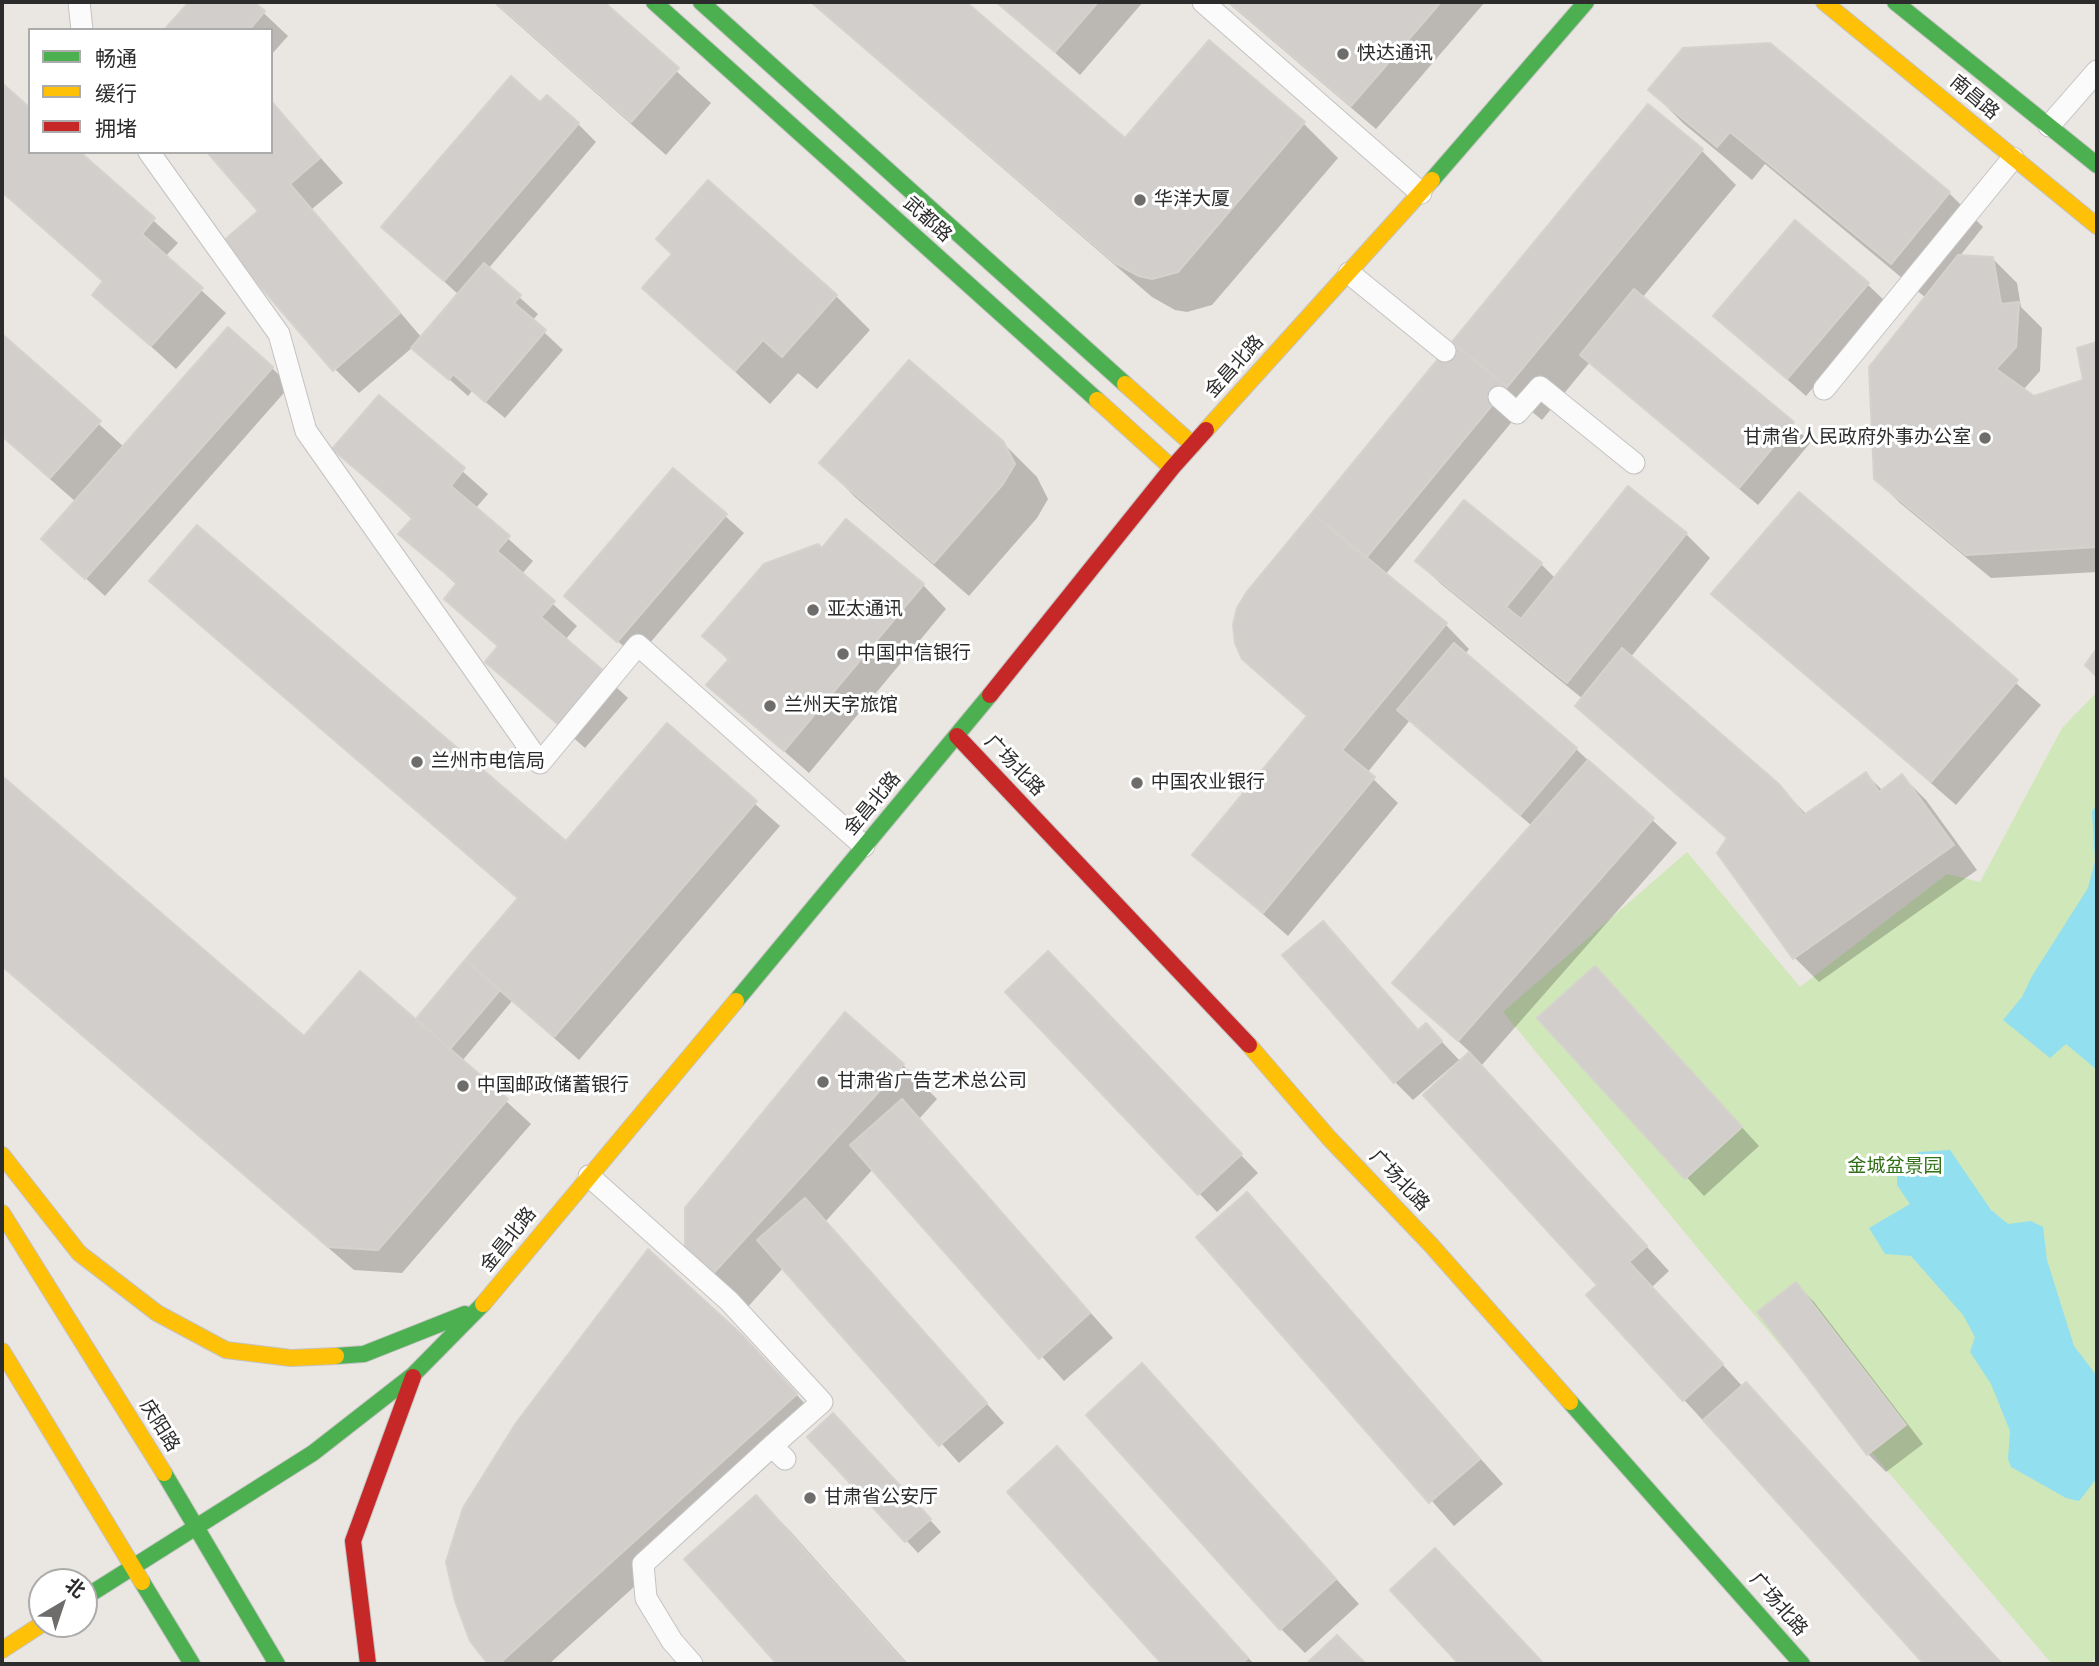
<!DOCTYPE html>
<meta charset="utf-8">
<style>
body{margin:0}
#map{position:relative;width:2099px;height:1666px;overflow:hidden;background:#eae6e2;font-family:"Varela Round","Noto Sans SC",sans-serif}
canvas{display:block}
.frame{position:absolute;inset:0;border:4px solid #2c2c2c;pointer-events:none}
.legend{position:absolute;left:28px;top:28px;width:245px;height:126px;box-sizing:border-box;background:#fff;border:2px solid #ababab;margin:0;padding:9px 12px;list-style:none;font-size:21px;color:#2c2c2c}
.legend li{display:flex;align-items:center;gap:14px;height:35px}
.legend b{width:35px;border:2px solid #ababab}
.north{position:absolute;left:28px;top:1568px;width:70px;height:70px;box-sizing:border-box;background:#fff;border:2px solid #ababab;border-radius:50%;rotate:39deg;font-size:19px;font-weight:700;line-height:28px;text-align:center;color:#2c2c2c}
.north::after{content:'';display:block;margin:auto;width:24px;height:32px;background:#6e6d6c;clip-path:polygon(50% 0,100% 100%,50% 72%,0 100%)}
</style>
<div id="map">
<canvas width="2099" height="1666"></canvas>
<div class="frame"></div>
<ul class="legend">
<li><b style="height:9px;background:#4caf50"></b>畅通</li>
<li><b style="height:9px;background:#ffc107"></b>缓行</li>
<li><b style="height:9px;background:#c62828"></b>拥堵</li>
</ul>
<div class="north">北</div>
</div>
<script>
const context = document.querySelector('canvas').getContext('2d');
context.lineJoin = 'round';
function paint(path, color) {
  context.fillStyle = color;
  context.fill(path, 'evenodd');
}
function shape(rows) {
  const path = new Path2D();
  for (const r of rows) {
    path.moveTo(r[0], r[1]);
    for (let i = 2; i < r.length; i += 2) path.lineTo(r[i], r[i + 1]);
  }
  return path;
}
function strokePath(path, color, width, dash) {
  context.strokeStyle = color;
  context.lineWidth = width;
  context.lineCap = dash ? 'butt' : 'round';
  context.setLineDash(dash || []);
  context.stroke(path);
}
function drawText(font, color, halo, rows, align = 'center') {
  context.font = font + ' "Varela Round","Noto Sans SC",sans-serif';
  context.lineWidth = 6;
  context.setLineDash([]);
  context.textBaseline = 'middle';
  context.strokeStyle = halo;
  context.fillStyle = color;
  for (const [text, x, y, turn = 0] of rows) {
    context.save();
    context.translate(x, y);
    context.rotate((+turn || 0) * Math.PI / 180);
    context.textAlign = isNaN(turn) ? turn : align;
    if (halo) context.strokeText(text, 0, 0);
    context.fillText(text, 0, 0);
    context.restore();
  }
}
paint(shape([
 [2097,692,2097,1658,2089,1664,2052,1664,1705,1257,1503,1012,1687,852,1800,987,1947,874,1980,882,2062,728]
]), '#d0e7b9');
paint(shape([
 [2097,803,2097,1070,2066,1044,2050,1058,2003,1020,2022,997,2032,976,2088,888,2095,861,2092,812],
 [1950,1150,1991,1210,2008,1224,2031,1221,2043,1227,2047,1260,2074,1346,2097,1376,2097,1478,2079,1501,2066,1498,2011,1467,2008,1459,2010,1431,1991,1384,1970,1352,1975,1337,1963,1315,1911,1256,1885,1254,1869,1228,1910,1204,1897,1185,1897,1174,1919,1152]
]), '#92dff0');
paint(shape([
 [191,2,252,2,288,36,271,55,271,30,166,30],
 [493,2,601,2,711,103,666,155],
 [810,2,963,2,1125,141,1210,42,1304,124,1338,158,1212,305,1187,312,1175,310,1152,297],
 [998,2,1143,2,1080,75],
 [1227,2,1485,2,1376,129],
 [2,86,30,110,30,152,78,152,178,243,165,257,226,313,176,369,94,295,104,283,2,192],
 [1650,90,1949,193,1983,227,1959,257,1992,258,2017,283,2021,307,2042,328,2040,371,2023,390,2033,398,2085,381,2094,343,2097,345,2097,572,1991,578,1900,503,1876,479,1926,298,1765,164,1752,180,1684,124],
 [271,102,343,183,312,209,422,338,459,295,384,227,541,104,578,124,596,142,488,269,538,314,532,321,563,350,505,418,472,391,468,396,413,347,359,393,335,369,260,211,271,152],
 [1649,107,1702,151,1736,185,1642,298,1811,442,1758,505,1590,362,1542,420,1525,406,1385,575,1446,625,1469,649,1465,654,1576,749,1677,843,1481,1066,1669,1271,1652,1287,1743,1387,1751,1390,2000,1664,1926,1664,1588,1295,1599,1285,1458,1061,1413,1100,1395,1082,1322,923,1419,1031,1426,1025,1461,1062,1471,1053,1395,983,1532,826,1410,720,1367,773,1398,803,1288,936,1195,855,1308,718,1244,658],
 [1867,284,1886,302,1806,396,1715,316],
 [644,288,836,296,870,330,817,389,798,373,770,404],
 [2,336,124,447,272,368,290,386,105,596,43,539,76,502,2,437],
 [379,397,488,494,475,509,533,561,521,575,577,626,565,640,628,698,585,748,487,662,499,648,446,599,457,585,401,534,413,520,335,449],
 [1002,442,1037,477,1048,499,1037,518,969,596,855,497,822,463],
 [674,470,744,533,637,658,566,596],
 [1629,488,1686,534,1710,558,1630,658,1779,786,1807,815,1866,774,1883,791,1902,776,1926,800,1977,870,1819,982,1795,958,1719,853,1728,839,1602,730,1578,706,1583,699,1441,584,1417,561,1541,564,1556,579],
 [1799,494,2041,705,1956,805,1714,594],
 [823,550,923,585,946,609,809,773,709,685,729,661,705,636],
 [151,581,566,844,667,726,780,826,579,1060,512,1001,462,1061,531,1124,402,1273,354,1270,2,967,2,778,305,1039,416,1022,519,900],
 [1066,971,1258,1173,1217,1212,1008,992],
 [1613,986,1759,1146,1704,1196,1540,1018],
 [903,1065,937,1099,919,1119,1113,1338,1064,1381,873,1169,825,1222,1004,1423,959,1463,784,1267,745,1310,687,1251],
 [1247,1195,1503,1484,1454,1526,1199,1237],
 [1796,1284,1814,1302,1923,1444,1886,1472,1868,1454],
 [764,1359,819,1419,549,1664,490,1664,472,1640],
 [1142,1366,1359,1604,1305,1653,1281,1629],
 [845,1427,941,1532,918,1553,810,1437],
 [1081,1473,1254,1664,1165,1664,1009,1492],
 [756,1497,790,1531,908,1664,780,1664,686,1559]
]), '#0003');
const building = shape([
 [189,2,254,2,265,11,249,30,164,30,189,2],
 [495,2,604,2,679,68,631,122,495,2],
 [811,2,966,2,1125,138,1209,40,1305,122,1178,272,1152,279,1139,276,1115,263,811,2],
 [996,2,1098,2,1055,52,996,2],
 [1229,2,1441,2,1351,106,1229,2],
 [1770,43,1950,192,1891,264,1730,132,1717,147,1648,90,1683,48,1770,43],
 [511,76,540,102,547,95,579,123,444,281,381,227,511,76],
 [2,83,30,108,30,152,80,152,155,218,142,234,203,288,151,346,92,295,103,281,2,192,2,83],
 [271,101,320,158,290,184,400,313,333,371,222,242,258,211,207,152,271,152,271,101],
 [1648,104,1703,149,1507,387,1452,342,1648,104],
 [708,180,837,295,782,357,763,340,735,371,642,288,672,254,656,239,708,180],
 [1795,220,1869,283,1787,379,1713,316,1795,220],
 [1958,255,1993,257,2001,304,2019,302,2016,347,1996,369,2034,396,2083,380,2077,348,2097,342,2097,547,1966,555,1874,479,1869,367,1958,255],
 [484,263,521,295,514,303,546,330,485,402,453,374,449,380,411,348,484,263],
 [1634,289,1794,422,1739,488,1580,355,1634,289],
 [228,327,273,367,85,579,41,539,228,327],
 [2,334,101,421,50,478,2,436,2,334],
 [1452,342,1507,387,1366,558,1312,513,1452,342],
 [909,360,1003,441,1015,464,1003,484,934,563,819,463,909,360],
 [379,395,465,468,451,486,510,536,497,551,555,601,541,617,606,673,560,726,485,662,498,646,444,599,457,583,398,534,413,518,332,449,379,395],
 [673,468,727,514,617,642,564,596,673,468],
 [1628,486,1687,533,1567,683,1415,561,1464,500,1542,563,1506,607,1521,619,1628,486],
 [1799,492,2018,680,1931,782,1711,594,1799,492],
 [1312,513,1447,623,1342,750,1375,777,1263,913,1192,855,1307,716,1242,659,1235,643,1233,625,1237,608,1246,593,1312,513],
 [846,519,924,584,784,751,706,685,729,659,702,636,764,564,818,544,822,548,846,519],
 [197,525,566,841,667,723,757,801,554,1037,465,960,518,898,149,581,197,525],
 [1454,643,1577,748,1520,815,1397,710,1454,643],
 [1622,648,1780,785,1804,815,1866,772,1879,792,1902,774,1954,845,1793,959,1717,853,1727,838,1575,706,1622,648],
 [2097,648,2097,677,2085,665,2097,648],
 [1588,760,1654,818,1458,1041,1392,983,1588,760],
 [2,776,304,1036,360,971,508,1099,378,1250,328,1247,2,966,2,776],
 [1323,921,1418,1030,1426,1023,1442,1041,1394,1083,1282,955,1323,921],
 [1048,951,1242,1154,1198,1195,1005,992,1048,951],
 [465,960,500,990,450,1049,416,1019,465,960],
 [1595,966,1742,1127,1685,1179,1537,1018,1595,966],
 [845,1012,904,1064,710,1277,685,1252,685,1208,845,1012],
 [1469,1052,1647,1246,1629,1262,1723,1364,1683,1401,1586,1295,1597,1285,1423,1095,1469,1052],
 [902,1099,1090,1313,1039,1359,850,1145,902,1099],
 [1247,1192,1480,1459,1429,1503,1196,1237,1247,1192],
 [805,1198,987,1403,939,1446,757,1240,805,1198],
 [648,1249,740,1333,797,1394,499,1664,488,1664,470,1641,455,1601,446,1562,463,1508,516,1423,648,1249],
 [1796,1282,1906,1425,1867,1455,1757,1312,1796,1282],
 [1142,1363,1336,1579,1280,1630,1086,1415,1142,1363],
 [1746,1382,2002,1664,1924,1664,1703,1420,1746,1382],
 [833,1413,931,1519,905,1542,807,1437,833,1413],
 [1057,1446,1248,1658,1241,1664,1162,1664,1007,1492,1057,1446],
 [756,1495,906,1664,777,1664,684,1559,756,1495],
 [1435,1548,1544,1664,1459,1664,1390,1590,1435,1548],
 [1337,1635,1366,1664,1306,1664,1337,1635]
]);
paint(building, '#d1cecb');
strokePath(building, '#d5d2ce', 2);
const lane = shape([
 [79,2,82,30],
 [1203,2,1421,193],
 [2049,126,2097,71],
 [149,152,279,334,306,431,540,763,638,645,864,846],
 [1349,273,1445,351],
 [1824,389,2013,158],
 [1499,397,1517,413,1540,387,1634,463],
 [589,1176,729,1301,822,1402,772,1446,785,1459],
 [692,1664,672,1641,646,1598,643,1564,772,1446]
]);
const fast = shape([
 [654,2,1097,400],
 [701,2,1125,384],
 [1895,2,2097,165],
 [1432,180,1586,2],
 [736,1001,990,695],
 [336,1356,364,1354,465,1314],
 [1570,1402,1802,1664],
 [164,1473,277,1664],
 [142,1582,192,1664],
 [84,1598,313,1453,413,1375,483,1304]
]);
const slow = shape([
 [1824,2,2097,226],
 [1125,384,1193,445],
 [1097,400,1172,468],
 [1206,430,1432,180],
 [1249,1045,1329,1138,1431,1245,1570,1402],
 [2,1155,79,1253,157,1313,226,1350,291,1358,336,1356],
 [2,1213,164,1473],
 [483,1304,736,1001],
 [2,1351,142,1582],
 [2,1650,42,1624]
]);
const jam = shape([
 [990,695,1172,468,1206,430],
 [957,736,1249,1045],
 [368,1664,353,1541,413,1377]
]);
strokePath(lane, '#c4c3c3', 23);
strokePath(fast, '#c4c3c3', 18);
strokePath(slow, '#c4c3c3', 18);
strokePath(jam, '#c4c3c3', 18);
strokePath(lane, '#fcfbfb', 21);
strokePath(fast, '#4caf50', 16);
strokePath(slow, '#ffc107', 16);
strokePath(jam, '#c62828', 16);
for (const [x, y, r, color] of [
 [1343,54,7,"#6e6d6c"],
 [1140,200,7,"#6e6d6c"],
 [1985,438,7,"#6e6d6c"],
 [813,610,7,"#6e6d6c"],
 [843,654,7,"#6e6d6c"],
 [770,706,7,"#6e6d6c"],
 [417,762,7,"#6e6d6c"],
 [1137,783,7,"#6e6d6c"],
 [823,1082,7,"#6e6d6c"],
 [463,1086,7,"#6e6d6c"],
 [810,1498,7,"#6e6d6c"]
]) {
  const dot = new Path2D();
  dot.arc(x, y, r, 0, 2 * Math.PI);
  context.fillStyle = color;
  context.fill(dot);
  strokePath(dot, '#fff', 2.5);
}
drawText('19px', '#2c2c2c', '#fff', [
 ["快达通讯",1357,54],
 ["华洋大厦",1154,200],
 ["甘肃省人民政府外事办公室",1971,438,"right"],
 ["亚太通讯",827,610],
 ["中国中信银行",857,654],
 ["兰州天字旅馆",784,706],
 ["兰州市电信局",431,762],
 ["中国农业银行",1151,783],
 ["甘肃省广告艺术总公司",837,1082],
 ["中国邮政储蓄银行",477,1086],
 ["甘肃省公安厅",824,1498]
], 'left');
drawText('19px', '#2c2c2c', '#fff', [
 ["南昌路",1974,98,40],
 ["武都路",927,220,42],
 ["金昌北路",1235,367,-48],
 ["广场北路",1014,766,46],
 ["金昌北路",873,804,-50],
 ["广场北路",1399,1181,46],
 ["金昌北路",509,1240,-51],
 ["庆阳路",159,1426,58],
 ["广场北路",1778,1605,49]
]);
drawText('19px', '#306f16', '#fff', [
 ["金城盆景园",1895,1167]
]);
</script>
